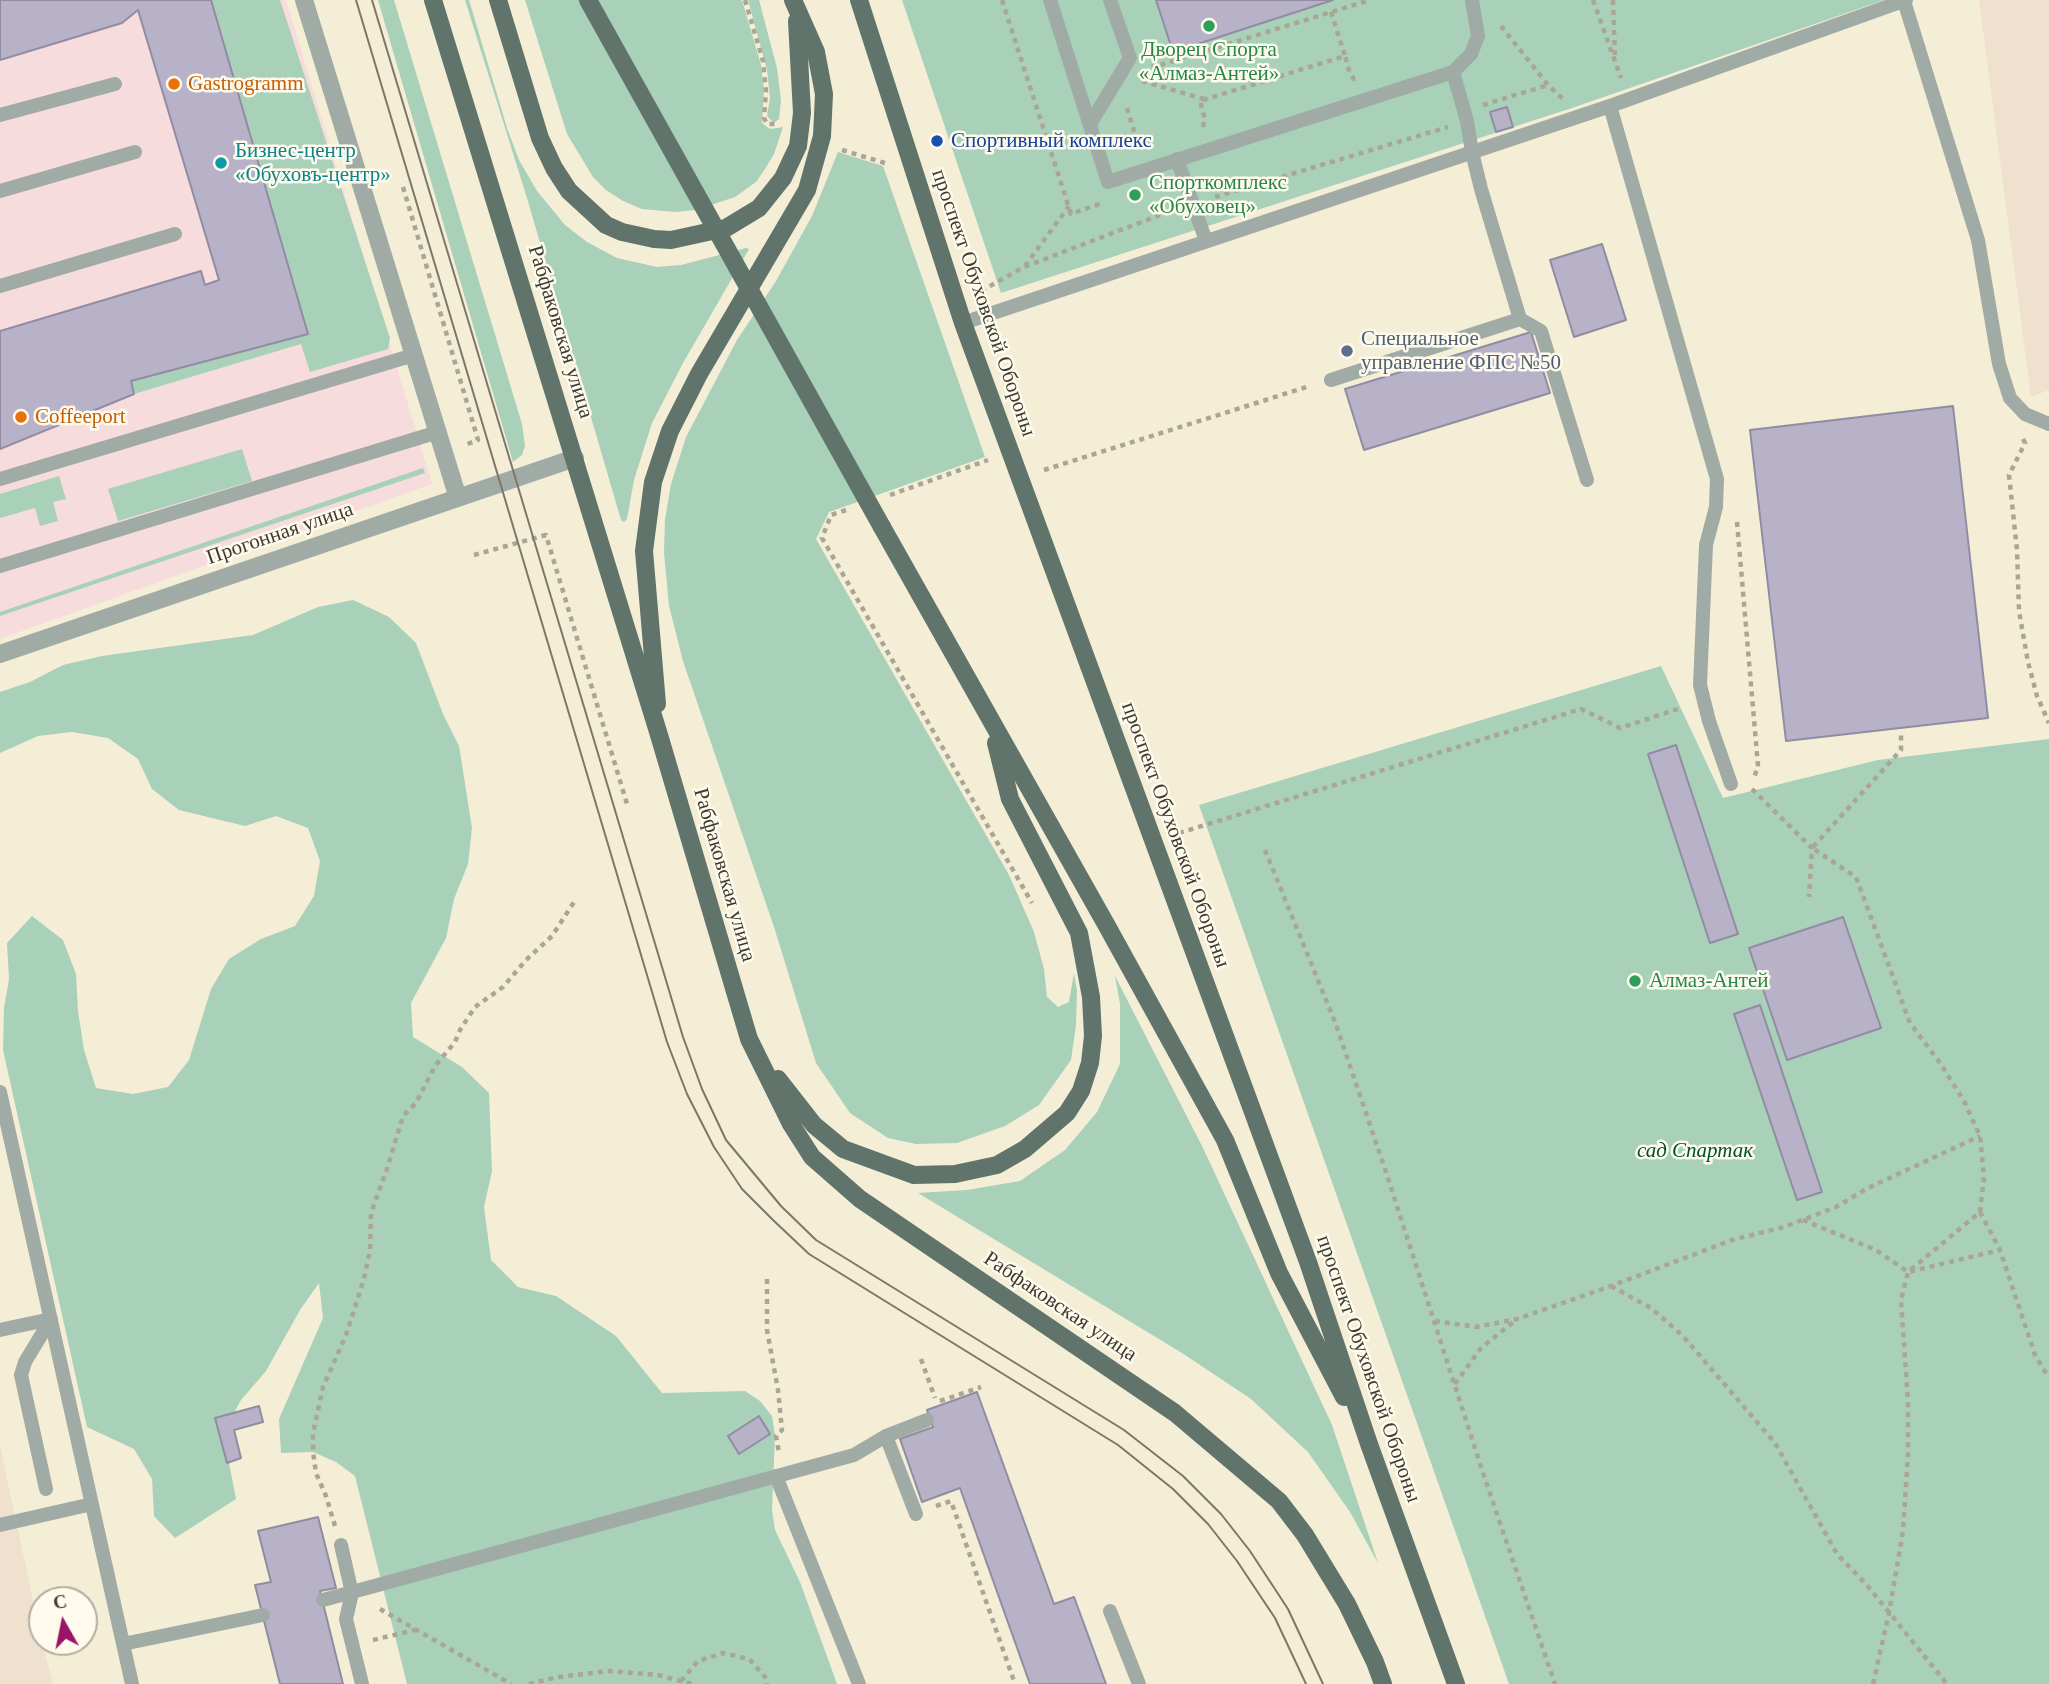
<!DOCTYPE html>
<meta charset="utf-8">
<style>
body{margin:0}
#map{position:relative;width:2049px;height:1684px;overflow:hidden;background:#f4eed6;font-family:Georgia,serif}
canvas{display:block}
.north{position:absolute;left:28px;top:1586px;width:70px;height:70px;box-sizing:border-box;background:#fefbed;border:2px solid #b0aea2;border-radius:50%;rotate:351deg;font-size:19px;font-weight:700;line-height:28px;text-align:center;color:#3c3a31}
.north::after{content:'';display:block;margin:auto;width:24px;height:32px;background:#98156a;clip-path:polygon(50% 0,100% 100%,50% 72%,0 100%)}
</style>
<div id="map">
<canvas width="2049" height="1684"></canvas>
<div class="north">С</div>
</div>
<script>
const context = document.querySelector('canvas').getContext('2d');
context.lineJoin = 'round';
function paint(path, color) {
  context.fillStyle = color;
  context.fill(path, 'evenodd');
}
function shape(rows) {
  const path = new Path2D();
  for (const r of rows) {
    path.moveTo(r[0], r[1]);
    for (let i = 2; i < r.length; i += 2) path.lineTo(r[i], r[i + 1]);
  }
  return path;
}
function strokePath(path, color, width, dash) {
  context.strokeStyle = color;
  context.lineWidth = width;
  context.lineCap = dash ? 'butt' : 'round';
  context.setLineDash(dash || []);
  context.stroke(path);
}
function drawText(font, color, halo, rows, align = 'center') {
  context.font = font + ' Georgia,serif';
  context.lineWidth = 5;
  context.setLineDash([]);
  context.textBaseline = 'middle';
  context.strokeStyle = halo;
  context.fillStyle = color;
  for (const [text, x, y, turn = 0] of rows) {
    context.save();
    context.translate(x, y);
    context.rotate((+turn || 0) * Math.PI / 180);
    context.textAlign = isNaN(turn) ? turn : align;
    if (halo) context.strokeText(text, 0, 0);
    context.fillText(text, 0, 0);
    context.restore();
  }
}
paint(shape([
 [0,0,286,0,432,484,0,639]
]), '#f7dcde');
paint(shape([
 [1979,0,2049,0,2049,390,2031,397],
 [0,1446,42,1642,53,1684,0,1684]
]), '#f0e1ce');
paint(shape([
 [211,0,280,0,390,338,388,349,310,372,301,344,134,394,131,381,308,334],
 [378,0,394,0,522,424,525,446,522,455,513,462],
 [465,0,469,0,507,128,519,160,537,191,565,225,587,242,617,258,657,267,681,265,746,248,749,249,683,363,652,423,634,480,627,519,624,522,621,520,527,198],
 [525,0,742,0,761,65,764,89,762,123,770,129,783,127,774,154,765,169,756,182,735,197,696,210,676,212,642,209,623,201,606,190,593,177,567,134],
 [748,0,759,0,777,68,781,101,779,119,774,123,767,116,770,98,767,70],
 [902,0,1884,0,1572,108,1001,293],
 [838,152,883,166,985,457,829,512,816,539,1009,875,1034,932,1044,969,1047,997,1058,1007,1069,1002,1074,973,1077,991,1076,1025,1071,1060,1039,1105,1005,1126,957,1143,916,1144,888,1138,850,1113,816,1063,774,927,683,661,669,606,664,552,665,520,671,484,686,437,737,340,776,281,812,216],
 [242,449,252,481,118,521,108,489],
 [423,468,425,473,0,616,0,612],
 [59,476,66,499,53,502,58,521,40,526,35,508,0,518,0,494],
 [353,600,389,617,416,643,443,714,459,746,472,828,468,864,454,899,446,938,411,1003,413,1037,462,1067,489,1093,492,1171,484,1207,491,1260,518,1287,556,1296,616,1336,662,1393,745,1391,760,1401,772,1416,775,1435,772,1510,775,1530,800,1582,837,1684,407,1684,355,1476,336,1462,313,1452,281,1453,279,1419,323,1318,319,1283,300,1310,266,1371,241,1400,223,1433,236,1499,175,1538,154,1516,152,1479,134,1449,87,1427,3,1050,4,1008,9,979,7,943,32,916,63,940,76,974,78,1011,84,1050,96,1088,133,1094,168,1087,189,1060,211,989,229,959,261,939,295,926,314,896,320,861,308,828,276,816,245,826,179,810,152,789,138,759,108,738,72,732,38,736,0,753,0,692,30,682,63,665,102,656,253,635,318,607],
 [1661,666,1723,798,1878,760,2049,739,2049,1684,1509,1684,1199,805],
 [1115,976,1203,1148,1332,1425,1378,1563,1350,1512,1308,1452,1251,1399,1182,1353,918,1193,967,1190,1020,1181,1065,1150,1097,1112,1120,1064,1120,1004]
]), '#a9d0b9');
const building = shape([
 [0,0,211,0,308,334,131,381,134,394,0,449,0,331,201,271,205,285,219,280,138,10,122,23,0,60,0,0],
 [1156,0,1333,0,1173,52,1156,0],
 [1507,107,1513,127,1496,132,1490,112,1507,107],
 [1602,244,1626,320,1574,337,1550,260,1602,244],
 [1531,332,1550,393,1364,450,1345,389,1531,332],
 [1953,406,1988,718,1786,741,1750,430,1953,406],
 [1676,745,1738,934,1710,943,1648,754,1676,745],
 [1843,917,1881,1028,1787,1060,1749,948,1843,917],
 [1760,1005,1822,1192,1797,1200,1734,1014,1760,1005],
 [977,1392,1054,1604,1074,1597,1106,1684,1030,1684,960,1488,922,1502,900,1439,933,1427,927,1410,977,1392],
 [259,1406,263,1422,234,1430,241,1458,227,1463,215,1418,259,1406],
 [759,1416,770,1434,739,1454,728,1436,759,1416],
 [318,1517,336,1588,320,1591,343,1684,280,1684,255,1585,271,1582,258,1531,318,1517]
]);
paint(building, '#b7b2c8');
strokePath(building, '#918ca2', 2);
strokePath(shape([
 [745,0,763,61,766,91,764,118,767,124,775,124],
 [1002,0,1071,214,1102,203],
 [1593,0,1621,78],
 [1613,0,1615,60],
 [1331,12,1345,56],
 [1501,26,1548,85,1563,99],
 [1153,64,1154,67,1370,0],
 [1142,81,1204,99],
 [1483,105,1548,85],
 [1127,108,1135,135,1140,141,1151,143],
 [1203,127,1205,119,1200,101,1345,56,1350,74,1354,79,1357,79],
 [842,150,885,163],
 [403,187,478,440,465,445],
 [1215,197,1448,127],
 [1025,266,1069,206],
 [981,291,1024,267,1173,210],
 [2023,439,2025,443,2009,475,2017,550,2019,611,2028,662,2037,696,2049,723],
 [1044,470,1310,386],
 [890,495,988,460],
 [846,510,831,515,822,538,1032,903],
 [1737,522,1758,766,1754,778],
 [474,555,546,535,627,804],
 [1752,789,1812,848,1809,897],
 [1179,833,1581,709,1620,728,1681,708],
 [1265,850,1335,1022,1384,1166,1484,1476,1555,1684],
 [1980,1212,2000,1250,2035,1355,2049,1378],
 [1803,1220,1876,1250,1908,1272,2000,1250],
 [767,1279,767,1330,778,1390,782,1430,776,1436,779,1453],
 [1611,1286,1651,1308,1683,1336,1775,1443,1837,1554,1866,1584,1947,1684],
 [1435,1321,1476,1327,1517,1319,1611,1286,1732,1240,1784,1227,1836,1207,1868,1188,1980,1136],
 [921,1359,935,1398],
 [1455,1384,1481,1348,1517,1319],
 [940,1401,981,1387],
 [936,1506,951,1501,1015,1684],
 [335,1526,326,1496,316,1473,313,1452,313,1433,323,1387,346,1335,363,1282,370,1251,371,1213,387,1169,403,1116,416,1103,435,1066,455,1042,460,1030,475,1007,503,987,526,960,552,936,574,902],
 [380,1609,511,1684],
 [373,1640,415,1630],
 [681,1681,698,1661,723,1653,749,1659,767,1679,767,1684],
 [529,1684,558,1677,609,1671,658,1675,692,1684],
 [1873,1684,1889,1613,1903,1531,1908,1454,1908,1402,1901,1300,1908,1272,1980,1212,1984,1177,1980,1136,1964,1101,1940,1063,1910,1023,1856,877,1812,848,1901,750,1901,733]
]), '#aaa694', 4.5, [5, 5]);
strokePath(shape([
 [1050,0,1108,182,1453,72,1471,54,1478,36,1472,0],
 [1904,1,1978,240,1999,364,2010,398,2025,414,2049,424],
 [1453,72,1467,121,1472,152,1481,189,1520,319,1541,331,1587,480],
 [1610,106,1717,479,1716,507,1706,545,1700,685,1709,721,1731,784],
 [0,115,115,84],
 [1090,124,1130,58,1110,0],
 [1177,159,1206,241],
 [0,191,135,152],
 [0,286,175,234],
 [963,323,1610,106,1906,0],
 [1331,380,1520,319],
 [0,479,414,355],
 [0,566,438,432],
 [0,1092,132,1684],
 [0,1330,51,1319],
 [886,1436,916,1514],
 [776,1476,859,1684],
 [46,1489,21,1375,25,1362,51,1319],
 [0,1525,92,1504],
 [341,1545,352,1593,346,1619,362,1684],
 [323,1600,854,1455,886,1436,927,1420],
 [1110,1611,1139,1684],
 [123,1644,263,1615]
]), '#a1aba6', 14);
strokePath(shape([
 [304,0,458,498],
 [0,654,575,458]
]), '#a1aba6', 18);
strokePath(shape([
 [433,0,659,735,749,1039,791,1124,812,1157,860,1199,1175,1413,1279,1501,1305,1535,1347,1604,1375,1662,1383,1684],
 [498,0,540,138,554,168,569,191,606,225,622,232,654,239,671,240,726,228,759,208,783,178,798,146,802,113,797,21],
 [859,0,963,323,1308,1262,1369,1444,1456,1684],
 [882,527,1107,926,1225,1140,1279,1273,1344,1397],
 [657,704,644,551,653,482,670,431,699,374,807,190,822,136,824,94,816,52,793,0],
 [778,1079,814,1125,843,1149,914,1175,955,1174,997,1165,1025,1149,1067,1113,1081,1091,1090,1063,1093,1036,1091,997,1079,933,1010,799,996,743]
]), '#61746b', 18);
strokePath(shape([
 [356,0,667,1042,687,1094,714,1147,742,1189,773,1220,809,1254,1118,1445,1173,1489,1208,1524,1237,1561,1275,1618,1306,1684],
 [372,0,683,1037,702,1089,726,1140,781,1206,816,1240,1124,1430,1183,1476,1221,1514,1250,1551,1288,1609,1323,1684]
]), '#7b7769', 2);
strokePath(shape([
 [588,0,882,527]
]), '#61746b', 18);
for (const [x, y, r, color] of [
 [1209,26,7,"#2e9e5b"],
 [174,84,7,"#e8710a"],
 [937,141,7,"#1a4fb4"],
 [221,163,7,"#0f9aa8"],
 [1135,195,7,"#2e9e5b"],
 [1347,351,7,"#5c6f8a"],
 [21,417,7,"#e8710a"],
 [1635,981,7,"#2e9e5b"]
]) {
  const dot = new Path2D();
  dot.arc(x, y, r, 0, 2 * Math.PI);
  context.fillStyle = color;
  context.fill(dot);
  strokePath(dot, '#fefbed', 2.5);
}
drawText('21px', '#27864d', '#fefbed', [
 ["Дворец Спорта",1209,50,"center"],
 ["«Алмаз-Антей»",1209,74,"center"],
 ["Спорткомплекс",1149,183],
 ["«Обуховец»",1149,207],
 ["Алмаз-Антей",1649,981]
], 'left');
drawText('21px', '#c56008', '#fefbed', [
 ["Gastrogramm",188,84],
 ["Coffeeport",35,417]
], 'left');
drawText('21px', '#164399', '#fefbed', [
 ["Спортивный комплекс",951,141]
], 'left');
drawText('21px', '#0d838f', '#fefbed', [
 ["Бизнес-центр",235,151],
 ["«Обуховъ-центр»",235,175]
], 'left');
drawText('21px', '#3c3a31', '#fefbed', [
 ["проспект Обуховской Обороны",983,303,71],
 ["Рабфаковская улица",560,332,73],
 ["Прогонная улица",280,534,-19],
 ["проспект Обуховской Обороны",1175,835,70],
 ["Рабфаковская улица",724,875,74],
 ["Рабфаковская улица",1060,1307,34],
 ["проспект Обуховской Обороны",1368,1369,71]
]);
drawText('21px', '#4e5e75', '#fefbed', [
 ["Специальное",1361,339],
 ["управление ФПС №50",1361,363]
], 'left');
drawText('italic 21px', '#005030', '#fefbed', [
 ["сад Спартак",1695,1151]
]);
</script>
